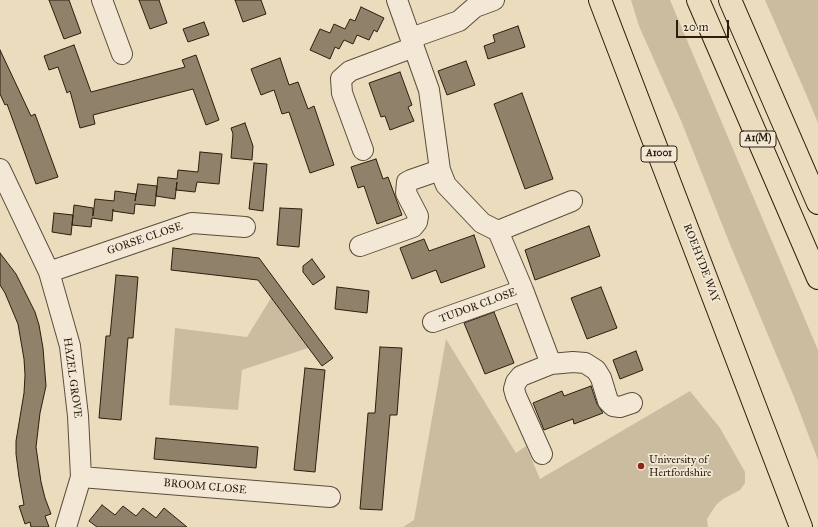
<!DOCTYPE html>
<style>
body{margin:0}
#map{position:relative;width:818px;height:527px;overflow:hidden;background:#ecdcbe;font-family:"IM FELL Great Primer",serif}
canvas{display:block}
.scale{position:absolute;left:676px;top:20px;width:53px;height:18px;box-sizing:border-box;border:2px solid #2a1f0f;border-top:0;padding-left:5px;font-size:12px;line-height:14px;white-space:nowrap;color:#2a1f0f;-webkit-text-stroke:3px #f3e8d5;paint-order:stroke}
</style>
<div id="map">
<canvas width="818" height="527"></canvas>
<div class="scale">20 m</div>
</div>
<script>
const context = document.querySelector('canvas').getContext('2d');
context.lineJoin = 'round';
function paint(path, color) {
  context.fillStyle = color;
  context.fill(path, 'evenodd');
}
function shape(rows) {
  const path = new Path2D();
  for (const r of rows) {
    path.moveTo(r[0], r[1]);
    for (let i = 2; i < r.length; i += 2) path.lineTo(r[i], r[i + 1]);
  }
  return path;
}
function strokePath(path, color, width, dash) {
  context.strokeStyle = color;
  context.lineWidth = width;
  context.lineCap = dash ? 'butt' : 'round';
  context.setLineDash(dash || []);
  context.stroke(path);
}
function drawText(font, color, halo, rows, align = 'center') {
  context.font = font + ' "IM FELL Great Primer",serif';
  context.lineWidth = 3.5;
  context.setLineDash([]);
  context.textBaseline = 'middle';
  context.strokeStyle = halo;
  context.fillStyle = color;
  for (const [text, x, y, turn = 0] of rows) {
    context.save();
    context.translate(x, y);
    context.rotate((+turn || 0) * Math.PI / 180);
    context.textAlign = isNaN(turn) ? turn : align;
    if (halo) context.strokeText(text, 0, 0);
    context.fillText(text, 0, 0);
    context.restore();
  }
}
paint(shape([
 [631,0,670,0,818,350,818,460,794,397,729,242,682,123,639,26],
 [765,0,818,0,818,123,806,94],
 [271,298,308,348,242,370,238,410,169,405,175,328,247,337],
 [446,339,516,453,526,446,540,479,690,391,720,428,745,472,745,483,740,490,723,499,716,505,707,519,708,527,403,527,414,520]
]), '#cbbca0');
const building = shape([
 [49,0,69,0,81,33,64,39,49,0],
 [139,0,159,0,167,23,150,29,139,0],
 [235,0,261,0,266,14,243,22,235,0],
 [361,7,384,18,377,32,374,30,369,40,357,35,353,44,344,40,339,49,335,47,330,59,310,50,320,29,330,33,334,24,345,29,350,19,355,21,361,7],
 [204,22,209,35,188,42,183,29,204,22],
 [518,26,525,47,488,59,484,46,495,42,493,35,518,26],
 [74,45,91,92,185,67,182,60,196,55,219,120,206,125,193,89,93,115,95,124,80,128,70,91,67,93,58,67,49,70,44,56,74,45],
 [0,50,31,116,35,114,58,177,36,184,7,104,5,105,0,94,0,50],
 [280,58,289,85,298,82,308,109,314,106,334,165,310,173,289,112,282,114,274,90,261,95,251,69,280,58],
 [466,61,475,85,447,95,438,71,466,61],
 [400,72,412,105,408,107,414,121,390,130,385,116,381,117,369,83,400,72],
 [522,93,553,179,525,189,494,104,522,93],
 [245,123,253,146,252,160,231,158,233,134,231,128,245,123],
 [200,152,222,154,219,184,197,182,195,192,176,190,177,182,175,199,156,196,158,177,177,179,178,170,198,172,200,152],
 [376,159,383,179,388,177,402,215,377,224,364,186,358,188,351,167,376,159],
 [254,163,267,164,263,211,249,209,254,163],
 [138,184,157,186,155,206,135,204,134,214,113,211,113,209,112,221,92,218,91,227,72,225,74,205,93,208,93,216,95,199,114,201,115,191,136,194,135,201,138,184],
 [280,208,302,209,299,247,277,245,280,208],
 [54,213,73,215,71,235,52,232,54,213],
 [589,226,600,256,535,280,525,250,589,226],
 [474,235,485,267,441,283,436,270,412,279,400,248,424,239,429,251,474,235],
 [173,248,259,258,333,358,322,366,258,280,171,270,173,248],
 [0,253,16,274,35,312,39,325,43,348,46,386,40,413,36,447,41,482,45,498,51,514,45,516,49,527,31,527,30,522,25,524,19,506,24,505,19,477,16,454,16,441,24,393,25,375,24,359,18,324,5,293,0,285,0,253],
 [312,259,325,277,313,285,303,272,303,266,312,259],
 [116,275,138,277,133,338,128,338,121,420,99,418,106,336,110,336,116,275],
 [337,287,369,291,367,313,335,309,337,287],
 [601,287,617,328,587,339,571,298,601,287],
 [494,312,514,363,485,374,464,323,494,312],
 [380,347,402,348,397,415,390,415,382,510,360,509,368,413,375,413,380,347],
 [636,351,643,370,620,379,613,360,636,351],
 [305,368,325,370,315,472,294,470,305,368],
 [591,386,597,404,603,413,574,424,573,419,544,430,533,403,562,391,564,396,591,386],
 [156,438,258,447,256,468,154,459,156,438],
 [102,505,115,515,123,506,136,516,143,508,156,518,164,508,187,527,97,527,89,521,102,505]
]);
paint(building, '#8f816a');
strokePath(building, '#2a1f0f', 1);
const minor = shape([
 [102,0,122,54],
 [397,0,429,90,440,170,446,185,482,223,498,231,523,290,551,364,573,362,585,363,596,370,601,378,608,401,613,406,620,407,632,403],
 [411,38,459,21,475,7,494,0],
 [363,150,342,93,341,79,350,71,414,47],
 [0,169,49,272,70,346,78,416,81,477,66,527],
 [498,231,572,201],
 [360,246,413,227,417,222,418,216,406,193,407,182,411,180,440,170],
 [49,272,192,223,245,227],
 [433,322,523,290],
 [542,454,516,396,514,389,516,382,521,376,551,364],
 [81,477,330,497]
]);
const major = shape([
 [600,0,801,527]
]);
const highway = shape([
 [698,0,818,278],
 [730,0,818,203]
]);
strokePath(minor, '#5a4e3b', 22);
strokePath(major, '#2a1f0f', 24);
strokePath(highway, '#2a1f0f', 24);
strokePath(minor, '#f3e8d5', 20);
strokePath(major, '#ecdcbe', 22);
strokePath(highway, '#ecdcbe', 22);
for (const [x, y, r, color] of [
 [641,466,4,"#8f2418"]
]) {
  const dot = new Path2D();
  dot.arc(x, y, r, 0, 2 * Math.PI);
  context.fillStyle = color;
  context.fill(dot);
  strokePath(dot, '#f3e8d5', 1.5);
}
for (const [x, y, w] of [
 [758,139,36],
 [659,154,36]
]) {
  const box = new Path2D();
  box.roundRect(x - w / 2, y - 8, w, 16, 3);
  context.fillStyle = '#f3e8d5';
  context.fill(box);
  strokePath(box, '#2a1f0f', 1);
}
drawText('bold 10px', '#2a1f0f', null, [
 ["A1(M)",758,139],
 ["A1001",659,154]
]);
drawText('11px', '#2a1f0f', '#f3e8d5', [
 ["GORSE CLOSE",145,239,-19],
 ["ROEHYDE WAY",701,263,69],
 ["TUDOR CLOSE",478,306,-20],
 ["HAZEL GROVE",72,378,82],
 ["BROOM CLOSE",205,487,5]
]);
drawText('11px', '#2a1f0f', '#f3e8d5', [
 ["University of",649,460],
 ["Hertfordshire",649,473]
], 'left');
</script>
